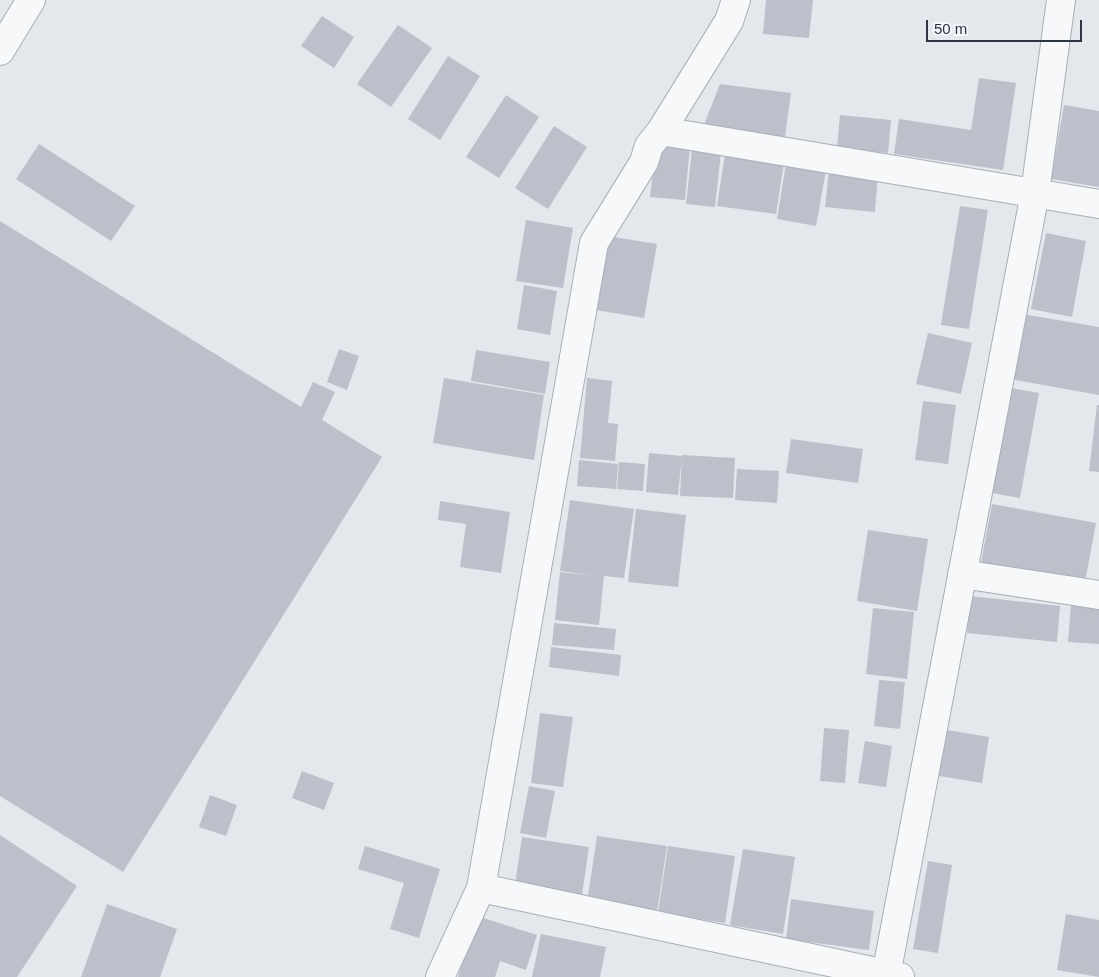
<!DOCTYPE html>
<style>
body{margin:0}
#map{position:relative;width:1099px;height:977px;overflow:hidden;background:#e4e7ec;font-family:Helvetica,sans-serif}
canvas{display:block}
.scale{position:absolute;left:926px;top:20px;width:156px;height:22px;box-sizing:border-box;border:2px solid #2b3445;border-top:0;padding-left:6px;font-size:15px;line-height:18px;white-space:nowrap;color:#2b3445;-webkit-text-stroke:4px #f4f6f9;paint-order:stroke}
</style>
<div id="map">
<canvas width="1099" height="977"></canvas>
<div class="scale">50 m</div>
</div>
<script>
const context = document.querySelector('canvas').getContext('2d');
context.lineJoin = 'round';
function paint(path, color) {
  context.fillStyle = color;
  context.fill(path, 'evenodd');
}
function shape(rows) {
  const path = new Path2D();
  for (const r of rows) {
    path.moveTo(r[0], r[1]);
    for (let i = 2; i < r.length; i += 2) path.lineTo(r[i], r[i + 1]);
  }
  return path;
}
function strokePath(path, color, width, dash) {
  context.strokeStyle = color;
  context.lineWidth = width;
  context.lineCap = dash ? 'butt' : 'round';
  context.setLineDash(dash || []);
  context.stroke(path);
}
paint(shape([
 [766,0,813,0,809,38,763,34],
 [322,16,354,37,334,68,301,46],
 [398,25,432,48,391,107,357,84],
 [448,56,480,76,440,140,408,119],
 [979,78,1016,83,1003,170,894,154,899,119,971,130],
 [720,84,791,93,784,144,701,132],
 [506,95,539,117,499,178,466,157],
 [1064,105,1099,111,1099,187,1051,179],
 [840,115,891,120,888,153,837,148],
 [554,126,587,147,548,209,515,188],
 [656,143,690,146,685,200,650,197],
 [39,144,135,206,111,241,16,179],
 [692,149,721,152,715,207,686,204],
 [725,154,784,163,776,214,717,206],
 [786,163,826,170,816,226,777,219],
 [829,170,878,175,875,212,825,207],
 [960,206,988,210,969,329,941,325],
 [526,220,573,228,563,288,516,281],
 [0,221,301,407,313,382,335,392,322,420,382,457,123,872,0,796],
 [1046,233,1086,241,1072,317,1031,309],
 [608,236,657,244,644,318,596,310],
 [524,285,557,291,550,335,517,329],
 [1022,314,1099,327,1099,395,1010,379],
 [928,333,972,343,961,394,916,384],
 [339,349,359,356,347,390,327,382],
 [476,350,550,362,545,394,471,381],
 [444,378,544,395,534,460,433,443],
 [587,378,612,381,608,423,618,424,615,461,580,458],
 [1011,388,1039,393,1020,498,992,493],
 [923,401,956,405,948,464,915,460],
 [1097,405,1099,405,1099,472,1089,471],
 [791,439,863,449,858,483,786,473],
 [649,453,682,456,678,495,646,492],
 [682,455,735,458,733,498,680,496],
 [579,460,618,464,616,489,577,486],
 [619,462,645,464,643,491,617,489],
 [737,469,779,471,777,503,735,500],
 [570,500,634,509,624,578,604,576,599,625,555,620,560,572,599,576,560,571],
 [440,501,510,512,501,573,460,567,466,524,438,520],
 [992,504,1096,523,1084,587,980,568],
 [636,509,686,515,678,587,628,582],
 [868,530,928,539,917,611,857,601],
 [970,596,1060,606,1057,642,967,633],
 [1071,605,1099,607,1099,644,1068,642],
 [873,608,914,612,907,679,866,674],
 [554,623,616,629,614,650,552,645],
 [551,647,621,655,619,676,549,667],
 [879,680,905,682,900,729,874,726],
 [540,713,573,717,563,787,531,783],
 [824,728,849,730,845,783,820,781],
 [947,730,989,737,982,783,939,776],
 [865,741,892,746,886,787,858,783],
 [302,771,334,783,324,810,292,798],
 [529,786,555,791,546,838,520,833],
 [210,795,237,805,226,836,199,827],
 [0,835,77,886,17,977,0,977],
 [597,836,667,846,657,912,587,902],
 [522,837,589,847,582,895,515,885],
 [365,846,440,869,419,938,390,929,404,883,358,869],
 [668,846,735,856,725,923,658,913],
 [743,849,795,857,783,934,730,925],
 [928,861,952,865,938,953,913,949],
 [791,899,874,911,869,950,786,939],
 [107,904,177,929,160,977,81,977],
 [1066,914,1099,920,1099,977,1057,970],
 [477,916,537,935,526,970,500,961,495,977,458,977],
 [541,934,606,947,600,977,532,977]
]), '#bbc0ca');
const minor = shape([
 [0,51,31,0],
 [661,131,1099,204],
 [962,574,1099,595],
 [481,888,900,977],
 [886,975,1035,193,1061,0],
 [440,977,481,888,594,243,644,162,649,146,661,131,729,21,736,0]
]);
strokePath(minor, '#a9aeb7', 30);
strokePath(minor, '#f7f8fa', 28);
</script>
